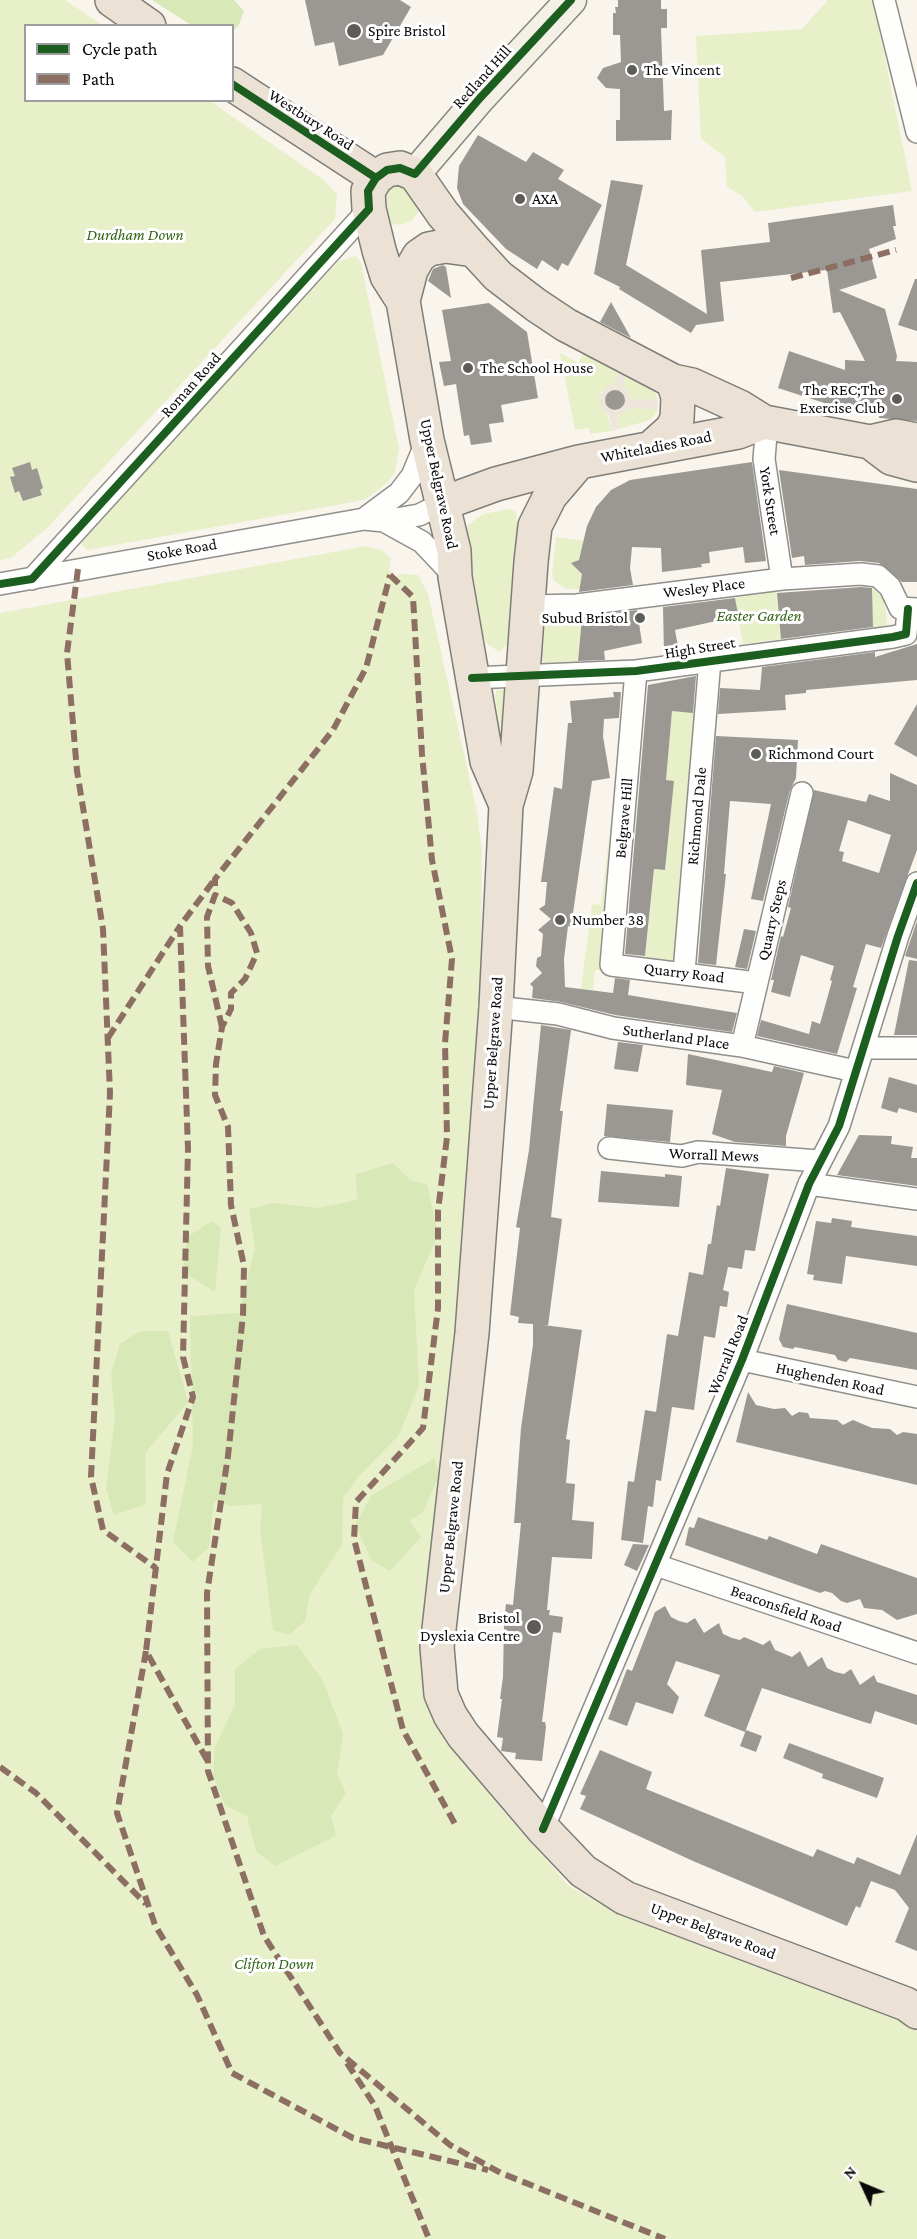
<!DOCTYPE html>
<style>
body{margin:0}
#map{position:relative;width:917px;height:2239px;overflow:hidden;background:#f9f5ec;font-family:"Crimson Pro",serif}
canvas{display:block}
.legend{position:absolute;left:24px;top:24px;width:210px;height:78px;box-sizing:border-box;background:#fff;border:2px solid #9d9d9d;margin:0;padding:8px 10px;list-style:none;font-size:18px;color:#090909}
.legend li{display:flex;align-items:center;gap:12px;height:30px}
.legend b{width:30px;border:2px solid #9d9d9d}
.north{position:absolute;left:833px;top:2155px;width:60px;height:60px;-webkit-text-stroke:4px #fff;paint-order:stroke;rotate:314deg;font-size:16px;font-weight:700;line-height:24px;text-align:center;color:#090909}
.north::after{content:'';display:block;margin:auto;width:21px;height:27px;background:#090909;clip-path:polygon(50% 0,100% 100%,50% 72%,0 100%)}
</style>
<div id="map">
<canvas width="917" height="2239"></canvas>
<ul class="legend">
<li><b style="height:8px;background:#1b5e20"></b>Cycle path</li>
<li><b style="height:8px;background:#8d6e63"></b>Path</li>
</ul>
<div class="north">N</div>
</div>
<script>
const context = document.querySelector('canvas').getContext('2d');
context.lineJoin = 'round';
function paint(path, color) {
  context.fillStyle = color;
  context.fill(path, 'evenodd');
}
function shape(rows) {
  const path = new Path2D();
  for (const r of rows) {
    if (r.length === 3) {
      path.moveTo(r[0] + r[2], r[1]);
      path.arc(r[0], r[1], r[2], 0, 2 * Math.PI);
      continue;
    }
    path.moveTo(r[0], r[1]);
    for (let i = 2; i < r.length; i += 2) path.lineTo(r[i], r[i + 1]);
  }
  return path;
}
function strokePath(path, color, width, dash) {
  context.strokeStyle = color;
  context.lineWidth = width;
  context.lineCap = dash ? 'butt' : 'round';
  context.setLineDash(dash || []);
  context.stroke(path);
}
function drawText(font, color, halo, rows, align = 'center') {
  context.font = font + ' "Crimson Pro",serif';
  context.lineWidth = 6;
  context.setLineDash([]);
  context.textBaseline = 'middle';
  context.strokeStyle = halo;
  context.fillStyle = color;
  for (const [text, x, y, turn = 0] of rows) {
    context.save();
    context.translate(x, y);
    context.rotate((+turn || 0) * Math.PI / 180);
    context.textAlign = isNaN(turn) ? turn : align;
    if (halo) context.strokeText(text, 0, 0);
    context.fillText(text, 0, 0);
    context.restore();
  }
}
paint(shape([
 [0,0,65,0,102,25,26,26,26,100,210,101,325,181,337,195,335,219,48,527,11,558,0,560],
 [828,0,873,0,912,191,755,212,742,196,727,187,725,157,701,139,696,36,802,29],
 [404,182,421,208,412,221,400,225,393,224,385,220,383,189],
 [356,256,361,263,399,449,395,472,386,484,366,499,353,502,88,550,82,545,82,537,339,261],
 [560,353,578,363,583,353,618,372,614,385,601,392,612,431,590,434,589,428,575,430],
 [626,375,654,390,658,400,631,399,621,385],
 [630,407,657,409,657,412,650,420,619,429,617,417],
 [510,509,516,512,518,530,511,640,500,652,487,644,483,634,466,531,467,526,483,514],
 [556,537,585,541,583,558,577,561,576,568,582,574,580,589,566,589,554,581,552,574],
 [366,546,381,550,391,558,389,570,395,577,401,574,418,575,428,594,477,812,482,852,481,1002,459,1350,424,1628,421,1670,426,1691,460,1755,502,1810,569,1886,611,1910,892,2013,917,2031,917,2239,0,2239,0,613],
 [871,580,883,598,887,618,885,629,873,633],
 [776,589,781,639,743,644,735,598],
 [565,616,582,617,577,667,543,665,541,647,544,628,548,621],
 [497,690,507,690,505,760,495,695],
 [673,700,687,712,697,713,676,966,645,962,654,869,665,870,674,781,666,780],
 [611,823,619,824,602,971,595,970,593,990,581,989,592,904,601,905]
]), '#e7f0c9');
paint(shape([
 [152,0,234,0,244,11,239,25,233,31,232,26,191,25],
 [393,1163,411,1181,427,1184,438,1235,414,1290,419,1385,399,1435,358,1477,343,1498,342,1544,310,1594,305,1621,289,1635,273,1630,260,1529,262,1504,231,1506,214,1501,209,1547,193,1562,173,1542,193,1445,190,1316,239,1313,255,1248,249,1209,274,1203,318,1208,357,1200,356,1174],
 [212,1221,221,1228,215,1292,183,1272,187,1237],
 [140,1331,168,1331,188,1402,145,1453,146,1504,114,1515,106,1489,115,1418,111,1374,120,1344],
 [435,1458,439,1476,423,1512,409,1521,421,1537,390,1571,372,1561,355,1525,372,1495],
 [297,1645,323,1681,343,1734,337,1775,346,1793,331,1816,336,1836,275,1866,256,1851,247,1816,225,1805,213,1776,215,1747,235,1705,235,1669,260,1649]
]), '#d9e8b7');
paint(shape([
 [618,372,626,375,622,385,627,389,631,399,658,400,657,409,630,408,617,417,619,429,612,431,609,415,602,409,599,398,605,388,614,384],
 [613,391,620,391,625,397,623,407,617,411,610,409,605,402,607,395]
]), '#eee6dc');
paint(shape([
 [305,0,400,0,411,7,383,55,339,66,334,42,315,46],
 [618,0,661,0,661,9,667,9,667,28,661,28,664,111,672,110,671,140,616,141,616,120,620,120,620,89,606,88,597,78,603,68,621,62,620,35,613,35,613,13,616,13,615,7,618,7],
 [478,135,526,162,533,152,564,170,558,179,602,205,568,266,562,263,558,271,542,260,537,269,506,249,463,204,457,188,459,166],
 [611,180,643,185,626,265,707,314,701,250,770,242,768,223,893,205,896,226,893,226,896,239,869,249,877,278,839,290,885,309,897,356,896,361,917,362,917,421,879,418,880,410,843,409,778,388,789,351,845,370,845,360,865,361,840,312,833,313,827,270,720,282,724,321,696,325,691,333,619,289,620,287,594,274],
 [443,265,446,267,451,298,428,281,433,269],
 [915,279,917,279,917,331,898,325],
 [611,302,631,338,600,322],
 [489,303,527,332,538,398,501,405,504,422,489,424,492,442,471,445,469,435,464,436,456,384,444,386,439,362,451,361,442,310],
 [615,400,10],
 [30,462,32,470,37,468,43,488,40,490,42,495,23,501,19,491,15,493,10,477,15,476,12,468],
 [752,462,766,561,745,563,743,547,709,552,710,563,701,564,702,567,662,572,661,548,632,547,630,568,633,585,579,592,582,574,571,563,579,560,587,526,596,507,611,490,630,480],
 [779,470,917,489,917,582,902,582,879,563,860,561,805,565,804,556,792,558],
 [861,587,872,588,873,627,781,639,777,593],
 [735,598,738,614,729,616,730,618,675,630,679,652,664,654,663,607],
 [637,610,642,643,604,651,605,660,578,661,582,617],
 [917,644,917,680,806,690,806,693,785,695,786,710,718,714,720,688,760,690,762,667,875,652,875,657],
 [696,676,693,713,672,711,666,780,674,781,665,870,654,869,645,956,625,954,648,685],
 [613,692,621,692,619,718,604,719,603,736,610,778,592,781,571,927,568,926,564,959,565,987,613,993,615,978,630,980,628,995,737,1013,732,1032,615,1015,561,1002,532,998,533,987,530,984,542,973,536,966,537,958,541,956,543,934,538,930,551,919,539,909,545,905,547,882,541,882,554,787,562,789,568,723,572,723,570,701,614,697],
 [917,704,917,757,894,744],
 [716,736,798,740,796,778,790,790,763,901,751,899,771,804,730,801,724,874,726,874,716,965,698,963],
 [890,773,917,785,917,850,881,948,866,944,853,987,857,988,837,1054,757,1036,761,1020,809,1034,812,1021,820,1024,832,981,830,980,834,966,801,955,790,997,771,992,774,980,771,980,781,936,783,937,791,908,788,907,814,790,866,802,869,794,890,801],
 [848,820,891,835,879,873,842,861,844,852,839,851],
 [917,921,917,959,905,956],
 [744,929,756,931,747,969,735,967],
 [909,960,917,961,917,1035,894,1035],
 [541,1025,571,1030,560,1111,563,1111,551,1217,562,1219,548,1326,544,1325,582,1330,566,1439,570,1440,566,1483,575,1484,572,1520,594,1522,592,1559,552,1557,547,1610,550,1610,549,1615,563,1617,561,1633,553,1632,542,1722,545,1722,546,1727,542,1761,515,1759,516,1753,501,1751,503,1738,497,1737,502,1699,500,1699,503,1677,504,1623,506,1604,513,1605,521,1523,514,1523,521,1428,533,1345,533,1324,518,1323,519,1317,510,1315,520,1228,516,1227,529,1150],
 [618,1042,643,1045,638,1072,614,1069],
 [688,1054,772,1072,774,1066,804,1073,786,1136,786,1146,735,1142,712,1134,722,1090,686,1085],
 [889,1077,917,1085,917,1113,899,1108,897,1113,881,1108],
 [607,1104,673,1110,670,1142,604,1136],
 [859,1135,892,1136,891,1144,913,1147,911,1158,917,1158,917,1186,837,1175],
 [726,1168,769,1174,755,1251,745,1250,742,1269,728,1267,723,1290,729,1292,727,1307,720,1306,715,1338,704,1336,694,1410,672,1407,661,1481,656,1480,653,1507,648,1506,643,1543,621,1540,628,1481,634,1482,645,1410,656,1412,667,1334,678,1336,689,1272,703,1275,708,1244,711,1244,717,1205,720,1206],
 [601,1171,665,1177,665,1174,682,1176,679,1207,598,1202],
 [832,1218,852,1221,851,1227,917,1236,917,1266,846,1256,842,1284,813,1280,814,1275,807,1274,816,1221,831,1223],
 [787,1304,917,1333,917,1370,850,1358,846,1362,838,1360,835,1355,795,1347,793,1349,783,1347,779,1339],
 [748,1392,756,1405,774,1409,785,1408,792,1416,799,1412,808,1413,810,1418,837,1420,843,1425,853,1420,872,1428,890,1429,897,1435,903,1432,917,1434,917,1485,736,1442],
 [698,1517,767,1540,769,1536,817,1554,821,1544,917,1578,917,1614,897,1620,882,1610,864,1608,860,1599,847,1603,841,1601,832,1593,825,1591,820,1593,685,1545,689,1527,694,1528],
 [633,1544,649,1545,637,1571,624,1565],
 [665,1606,671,1617,679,1621,687,1623,695,1618,704,1633,719,1623,723,1634,732,1638,740,1640,744,1637,763,1645,770,1640,775,1650,792,1657,800,1651,808,1667,822,1657,827,1668,835,1672,844,1674,851,1669,860,1685,874,1675,877,1682,917,1695,917,1725,875,1711,871,1724,864,1722,762,1688,745,1732,704,1716,720,1675,676,1661,667,1684,679,1697,673,1714,636,1702,627,1726,608,1719,627,1669,632,1671,655,1612],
 [746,1730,762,1736,756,1752,740,1746],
 [789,1743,884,1778,877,1798,822,1778,823,1774,783,1758],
 [600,1750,652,1772,646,1789,813,1857,817,1849,854,1864,857,1857,900,1875,917,1834,917,1951,895,1942,909,1908,895,1890,871,1881,860,1908,856,1906,847,1926,693,1861,580,1809,586,1796,580,1794]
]), '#9b9893');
const minor = shape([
 [884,0,917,132],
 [767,423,764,459,782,579],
 [364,519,399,493,412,476,427,440],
 [384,521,422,542,455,577],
 [32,579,369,209],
 [0,584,364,519,384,521,419,515,444,503],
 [530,606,577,605,782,579,861,574,878,576,890,587,900,608,917,609],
 [636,671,611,965,757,983],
 [472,678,636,671,893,637,906,634,908,609],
 [684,972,710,660],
 [496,1007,558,1014,613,1028,742,1046,855,1071],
 [742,1046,802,793],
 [864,1048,917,1048],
 [609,1148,682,1156,698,1152,819,1161],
 [809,1184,917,1199],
 [742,1360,917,1397],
 [656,1565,917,1653],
 [543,1829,742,1360,809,1184,839,1126,898,936,917,883]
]);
const secondary = shape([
 [415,174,480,98,571,0]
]);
const primary = shape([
 [112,0,149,26],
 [232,84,376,178],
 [474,250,445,246,429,249,419,256,411,270,403,301,427,440,454,551,455,577,487,761,506,805],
 [403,301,387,276,379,250,369,209,368,191,376,178,387,170,400,168,415,174,443,214,474,250,498,276,536,305,566,325,673,381,692,385,740,407,764,422],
 [870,442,891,458,917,465],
 [652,447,672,429,677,419,678,397,673,381],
 [579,462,550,496,535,526,531,562,516,771,506,805,496,1007,472,1333,437,1647,441,1694,450,1715,463,1735,543,1829,583,1871,625,1898,906,2004,917,2012],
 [444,503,496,484,579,462,738,432,764,422,870,442,896,436,917,440]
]);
strokePath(minor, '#918f8b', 24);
strokePath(secondary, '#888682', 33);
strokePath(primary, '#7e7d78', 36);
strokePath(minor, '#fefefc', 21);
strokePath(secondary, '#f4f0e6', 30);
strokePath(primary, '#ebe2d5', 33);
strokePath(shape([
 [791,278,896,250],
 [78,569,67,653,77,771,103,929,110,1093,91,1477,103,1530,156,1568],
 [390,575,413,597,422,754,432,860,452,959,445,1043,447,1137,438,1211,438,1308,423,1428,356,1502,354,1539,403,1730,455,1824],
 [215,886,215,879,333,730,366,668,390,575],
 [222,1027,208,966,207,917,215,895,232,903,251,933,257,953,245,979,231,993,231,1009,222,1027,216,1064,215,1095,228,1127,231,1205,244,1266,243,1315,228,1456,207,1593,208,1771,264,1936,340,2053,450,2145,501,2173,665,2239],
 [108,1038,180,926],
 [146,1651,117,1813,155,1925,197,1995,232,2073,353,2138,488,2170],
 [207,1760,146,1651,167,1474,193,1397,183,1357,188,1149,180,926,215,879],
 [0,1767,36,1793,146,1904],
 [347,2063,375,2106,429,2239]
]), '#8d6e63', 6, [12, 6]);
strokePath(shape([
 [232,84,376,178],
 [0,584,32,579,369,209,368,191,376,178,387,170,400,168,415,174,480,98,571,0],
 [472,678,636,671,893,637,906,634,908,609],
 [543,1829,742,1360,809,1184,839,1126,898,936,917,883]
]), '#1b5e20', 8);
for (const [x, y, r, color] of [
 [354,31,8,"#5d5c58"],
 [632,70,6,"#5d5c58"],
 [520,199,6,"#5d5c58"],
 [468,368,6,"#5d5c58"],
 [897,399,6,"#5d5c58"],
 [640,618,6,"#5d5c58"],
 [756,754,6,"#5d5c58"],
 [560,920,6,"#5d5c58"],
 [534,1627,8,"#5d5c58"]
]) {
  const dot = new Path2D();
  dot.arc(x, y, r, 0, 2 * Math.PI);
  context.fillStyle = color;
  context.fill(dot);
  strokePath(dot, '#fff', 2);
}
drawText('16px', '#090909', '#fff', [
 ["Spire Bristol",368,31],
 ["The Vincent",644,70],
 ["AXA",532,199],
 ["The School House",480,368],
 ["The REC;The",885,390,"right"],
 ["Exercise Club",885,408,"right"],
 ["Subud Bristol",628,618,"right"],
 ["Richmond Court",768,754],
 ["Number 38",572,920],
 ["Bristol",520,1618,"right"],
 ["Dyslexia Centre",520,1636,"right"]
], 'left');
drawText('16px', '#090909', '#fff', [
 ["Redland Hill",482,77,-48],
 ["Westbury Road",311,120,33],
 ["Roman Road",191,385,-48],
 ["Whiteladies Road",656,447,-11],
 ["Upper Belgrave Road",439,484,78],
 ["York Street",770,501,81],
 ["Stoke Road",182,550,-10],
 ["Wesley Place",704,588,-7],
 ["High Street",700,648,-9],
 ["Richmond Dale",697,816,-85],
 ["Belgrave Hill",624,818,-85],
 ["Quarry Steps",772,920,-77],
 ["Quarry Road",684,973,7],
 ["Sutherland Place",676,1037,8],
 ["Upper Belgrave Road",493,1043,-86],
 ["Worrall Mews",714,1155,2],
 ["Worrall Road",728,1355,-68],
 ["Hughenden Road",830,1379,12],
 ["Upper Belgrave Road",451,1527,-84],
 ["Beaconsfield Road",786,1609,19],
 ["Upper Belgrave Road",713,1931,21]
]);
drawText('italic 16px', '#346516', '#fff', [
 ["Durdham Down",135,235],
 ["Easter Garden",759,616],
 ["Clifton Down",274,1964]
]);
</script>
